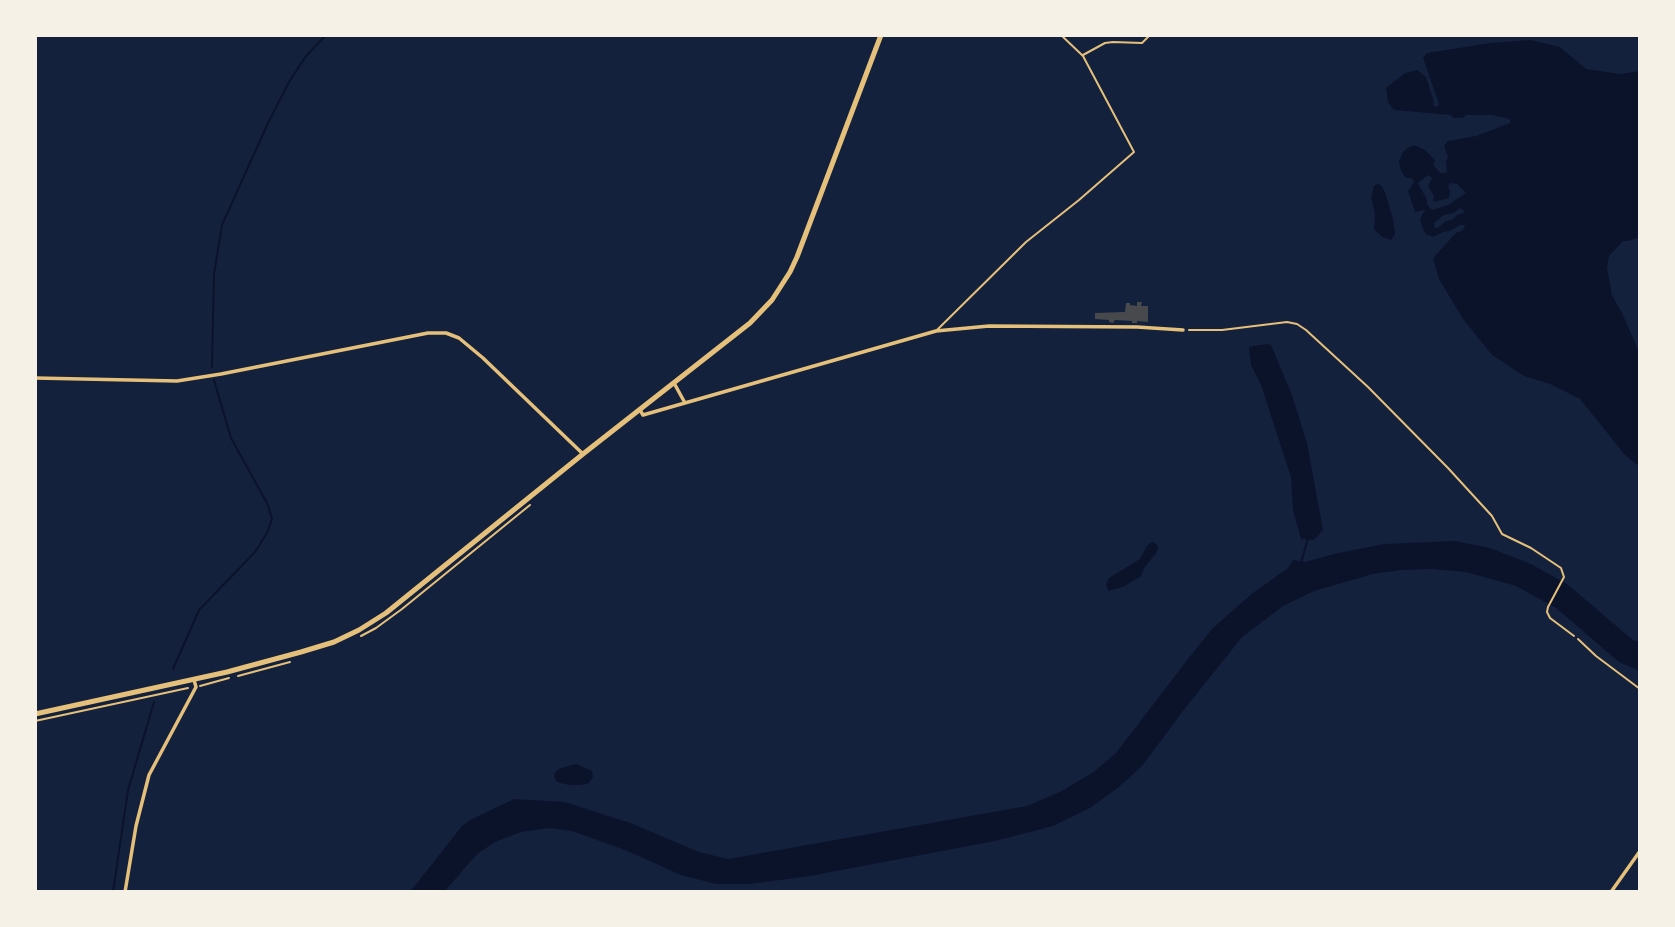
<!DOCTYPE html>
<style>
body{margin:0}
#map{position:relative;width:1675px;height:927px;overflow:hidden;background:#14213d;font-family:"Open Sans",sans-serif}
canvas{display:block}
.frame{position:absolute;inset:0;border:37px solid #f6f1e7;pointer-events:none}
</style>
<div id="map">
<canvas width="1675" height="927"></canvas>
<div class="frame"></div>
</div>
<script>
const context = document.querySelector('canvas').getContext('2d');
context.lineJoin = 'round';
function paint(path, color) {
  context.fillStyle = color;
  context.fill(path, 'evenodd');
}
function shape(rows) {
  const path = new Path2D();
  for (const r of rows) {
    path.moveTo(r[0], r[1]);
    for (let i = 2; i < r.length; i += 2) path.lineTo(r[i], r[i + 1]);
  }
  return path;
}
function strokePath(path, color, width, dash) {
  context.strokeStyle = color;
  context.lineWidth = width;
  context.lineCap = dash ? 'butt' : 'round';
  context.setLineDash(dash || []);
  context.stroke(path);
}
paint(shape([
 [1530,40,1560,47,1586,69,1620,74,1640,71,1640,237,1628,241,1623,241,1609,256,1607,268,1612,295,1622,313,1640,354,1640,467,1625,455,1580,399,1550,384,1524,376,1492,355,1463,319,1439,279,1433,258,1456,233,1463,230,1465,225,1460,225,1450,231,1443,232,1433,237,1426,234,1423,229,1420,219,1425,210,1415,212,1408,191,1413,184,1414,181,1411,178,1406,178,1401,171,1399,161,1403,152,1406,149,1414,145,1425,150,1433,158,1435,161,1433,164,1440,173,1446,173,1447,170,1446,161,1448,157,1444,146,1448,141,1476,136,1510,123,1510,119,1493,115,1467,115,1462,118,1453,118,1451,115,1394,110,1388,102,1386,88,1405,73,1417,70,1426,77,1434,102,1433,104,1436,108,1439,104,1423,58,1427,53,1490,43],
 [1428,175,1432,178,1428,186,1434,196,1433,199,1434,202,1449,198,1450,191,1448,186,1450,183,1457,184,1466,193,1448,205,1432,210,1427,204,1427,200,1418,183],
 [1460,208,1464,211,1464,213,1458,214,1452,220,1446,221,1438,228,1435,228,1434,223,1444,215,1454,213],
 [1377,184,1381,185,1385,192,1393,219,1395,234,1391,240,1382,237,1374,229,1375,213,1371,198,1374,186],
 [1266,344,1271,345,1292,395,1307,443,1323,530,1314,540,1301,539,1293,510,1291,477,1261,385,1251,365,1249,347],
 [1455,541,1490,548,1531,564,1567,584,1633,640,1640,642,1640,671,1619,662,1556,608,1516,586,1466,572,1432,569,1401,570,1373,574,1314,591,1283,606,1242,637,1186,707,1142,766,1119,787,1090,808,1053,826,995,841,810,876,750,884,716,884,681,875,625,850,572,831,549,828,521,832,495,842,477,854,444,892,410,892,462,826,472,819,514,799,565,802,633,824,699,852,728,859,1027,806,1062,791,1095,771,1116,753,1191,655,1213,628,1253,593,1288,568,1293,560,1305,562,1334,554,1384,544],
 [1152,542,1156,544,1158,547,1157,552,1144,568,1141,576,1125,586,1108,591,1106,584,1109,578,1140,559,1147,546],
 [576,764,592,771,593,777,589,783,581,785,570,785,560,783,556,781,554,775,558,769]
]), '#0b132b');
strokePath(shape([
 [212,367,214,274,222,225,268,123,289,82,306,56,326,35],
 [1301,563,1308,538],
 [173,669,199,610,255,552,267,533,272,519,268,505,231,438,214,380],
 [113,892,128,790,154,702]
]), '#0b132b', 2);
paint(shape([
 [1137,302,1142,302,1141,306,1148,306,1148,322,1137,321,1137,323,1132,323,1132,321,1115,320,1113,323,1109,322,1109,320,1095,319,1095,313,1125,312,1126,303,1130,303,1130,305,1137,306]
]), '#48494c');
strokePath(shape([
 [1189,330,1222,330,1287,322,1297,324,1306,330,1368,387,1448,468,1492,516,1502,534,1531,548,1561,568,1564,577,1548,607,1547,612,1550,618,1574,636],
 [361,636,376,628,402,609,530,505],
 [238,676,290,662],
 [200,686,229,678],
 [35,721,188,688]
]), '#e5c07b', 2);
strokePath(shape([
 [1083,55,1105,43,1113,42,1142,43,1150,35],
 [937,330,1026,242,1079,200,1134,152,1083,56,1061,35],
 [1578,639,1596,656,1640,689]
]), '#e5c07b', 2);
strokePath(shape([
 [35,378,177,381,221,374,428,333,446,333,459,338,483,358,583,454],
 [674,383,685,403],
 [640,410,643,415,936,331,989,326,1137,327,1183,330],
 [125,892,136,826,149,775,196,687,194,680],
 [1611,892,1640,851]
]), '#e5c07b', 3.5);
strokePath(shape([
 [35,714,227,672,301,652,334,642,359,630,386,613,583,454,750,323,772,300,790,272,797,257,881,35]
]), '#e5c07b', 5);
</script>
